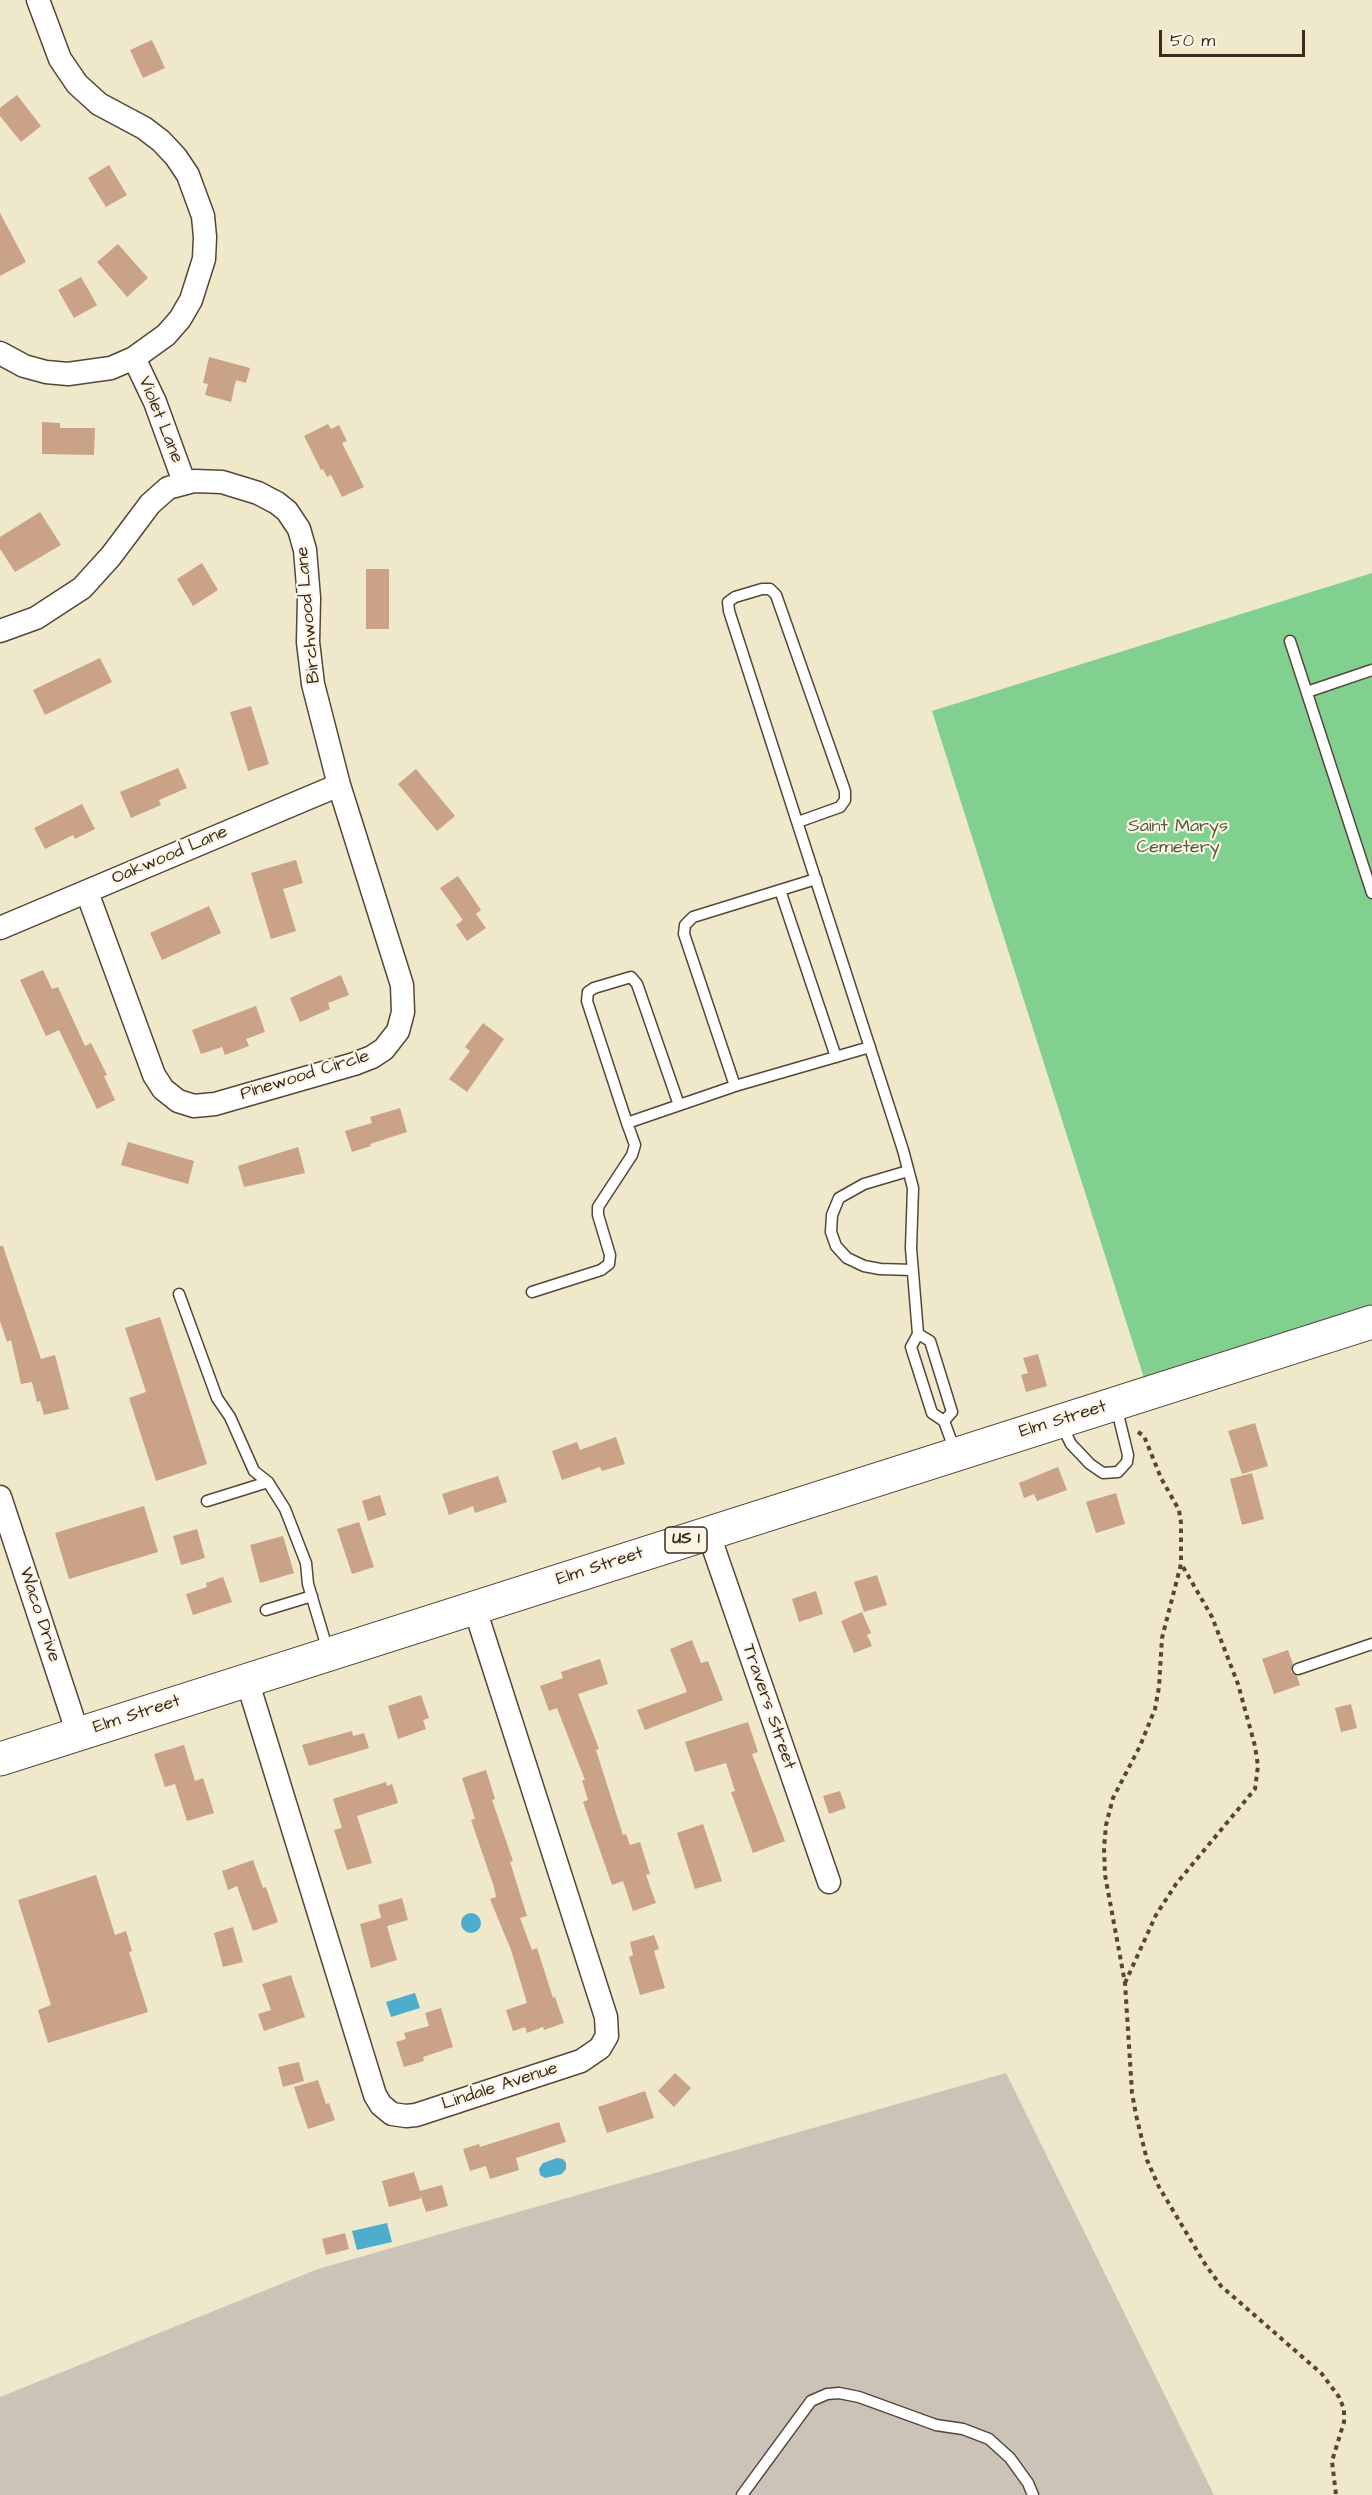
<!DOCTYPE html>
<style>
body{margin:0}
#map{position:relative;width:1372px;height:2495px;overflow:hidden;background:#efe8cb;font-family:"Architects Daughter",sans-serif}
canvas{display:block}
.scale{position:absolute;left:1159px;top:30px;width:146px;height:27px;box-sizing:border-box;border:3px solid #3b2a1e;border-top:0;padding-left:8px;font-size:18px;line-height:21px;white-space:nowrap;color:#3b2a1e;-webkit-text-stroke:4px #fcf5e5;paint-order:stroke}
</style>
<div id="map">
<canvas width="1372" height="2495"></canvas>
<div class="scale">50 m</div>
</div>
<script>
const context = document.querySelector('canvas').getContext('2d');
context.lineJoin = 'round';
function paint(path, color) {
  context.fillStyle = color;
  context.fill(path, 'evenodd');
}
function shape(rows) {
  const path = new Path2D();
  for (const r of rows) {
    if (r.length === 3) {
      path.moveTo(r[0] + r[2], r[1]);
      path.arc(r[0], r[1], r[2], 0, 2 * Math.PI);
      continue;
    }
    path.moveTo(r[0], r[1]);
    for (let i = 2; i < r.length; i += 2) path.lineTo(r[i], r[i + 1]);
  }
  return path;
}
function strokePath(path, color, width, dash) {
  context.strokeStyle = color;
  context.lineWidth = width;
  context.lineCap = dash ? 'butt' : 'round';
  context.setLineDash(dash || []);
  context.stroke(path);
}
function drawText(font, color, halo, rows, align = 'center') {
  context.font = font + ' "Architects Daughter",sans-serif';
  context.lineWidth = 4.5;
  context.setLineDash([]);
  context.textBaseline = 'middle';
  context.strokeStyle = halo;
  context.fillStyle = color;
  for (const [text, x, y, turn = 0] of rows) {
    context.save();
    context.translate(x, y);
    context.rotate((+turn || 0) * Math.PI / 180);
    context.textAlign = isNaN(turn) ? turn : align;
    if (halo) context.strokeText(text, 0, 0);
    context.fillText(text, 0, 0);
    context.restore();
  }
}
paint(shape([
 [1006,2073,1214,2495,0,2495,0,2397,318,2269]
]), '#cbc3b8');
paint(shape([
 [1372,573,1372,1306,1144,1378,932,711]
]), '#82d090');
paint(shape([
 [471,1923,10],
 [415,1993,420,2008,391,2017,386,2002],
 [557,2158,563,2159,566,2163,566,2169,562,2174,545,2178,540,2175,539,2169,543,2163],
 [387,2223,392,2242,357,2250,352,2231]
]), '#4eadcd');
paint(shape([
 [152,40,165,68,143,78,130,50],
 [17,95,41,126,21,142,0,116,0,108],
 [109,165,127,195,106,207,88,178],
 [0,213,26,262,0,276],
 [118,244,148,278,127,297,97,262],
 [81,277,97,305,74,318,58,290],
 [209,357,250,368,246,383,236,380,231,402,205,395,208,384,203,383],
 [42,422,60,423,60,428,95,428,94,455,42,454],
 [328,424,331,429,339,425,347,441,342,443,364,487,342,497,331,475,327,477,323,469,321,470,304,436],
 [40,512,61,545,15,572,0,549,0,537],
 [202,563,218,590,193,606,177,579],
 [366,569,389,569,389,629,366,629],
 [100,658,112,682,45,715,33,690],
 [251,706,269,764,248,771,230,712],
 [178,768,187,788,159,800,161,805,131,818,120,792],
 [416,769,455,816,437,831,398,784],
 [82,804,95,829,75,839,73,835,45,849,34,828],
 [296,860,303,883,283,889,296,931,271,939,251,873],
 [458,876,481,910,476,914,486,928,467,941,456,925,463,920,440,888],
 [209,906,221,933,162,960,150,933],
 [43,970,52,989,58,987,85,1046,91,1043,107,1075,104,1076,115,1100,97,1109,59,1030,46,1036,20,980],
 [341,975,349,995,328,1003,330,1009,300,1022,290,998],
 [256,1006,265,1032,246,1039,249,1046,225,1055,222,1047,201,1054,192,1030],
 [483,1023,504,1039,467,1092,449,1079,470,1051,465,1047],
 [400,1108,407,1132,370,1144,371,1146,352,1152,345,1131,372,1123,370,1117],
 [128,1142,194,1161,188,1184,121,1165],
 [298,1147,305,1173,244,1187,238,1166],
 [0,1246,3,1246,41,1359,55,1355,69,1409,44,1415,40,1401,37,1402,32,1382,21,1384,11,1340,7,1342,0,1321],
 [160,1317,207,1464,156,1481,129,1398,146,1392,125,1328],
 [1038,1354,1047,1386,1026,1392,1021,1375,1028,1373,1023,1358],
 [1255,1423,1268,1466,1242,1474,1228,1431],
 [616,1437,625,1464,602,1471,600,1467,562,1480,552,1451,577,1442,580,1450],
 [1058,1467,1067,1490,1037,1501,1034,1494,1024,1498,1019,1483],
 [1252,1473,1264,1519,1242,1525,1230,1479],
 [498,1476,507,1502,475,1513,473,1506,449,1515,442,1494],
 [1116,1493,1125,1524,1096,1533,1086,1502],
 [380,1495,386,1515,368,1521,362,1501],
 [144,1506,158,1552,69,1579,55,1533],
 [359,1522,374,1567,352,1574,337,1529],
 [197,1529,205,1558,181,1565,173,1536],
 [283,1536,294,1573,260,1583,250,1545],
 [877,1575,887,1605,864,1612,854,1582],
 [223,1577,232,1602,193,1615,186,1594,207,1587,206,1583],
 [816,1591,823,1614,799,1622,792,1599],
 [862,1612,871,1633,867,1635,872,1646,854,1653,841,1621],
 [692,1640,701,1663,708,1661,723,1700,645,1730,637,1710,687,1692,670,1649],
 [1288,1650,1293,1664,1291,1672,1297,1676,1300,1685,1274,1694,1262,1659],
 [600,1659,608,1684,578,1694,599,1749,596,1750,623,1835,626,1834,630,1845,640,1842,650,1874,646,1875,656,1903,633,1911,623,1881,612,1885,583,1802,588,1800,582,1780,585,1780,557,1708,549,1711,540,1686,563,1678,561,1672],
 [421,1695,429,1718,423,1720,426,1729,398,1739,388,1706],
 [1351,1704,1357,1728,1341,1732,1335,1708],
 [748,1722,758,1752,752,1754,785,1841,753,1853,731,1792,735,1791,726,1763,695,1772,685,1742],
 [352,1731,353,1736,364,1733,369,1748,309,1766,302,1745],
 [184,1745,195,1781,203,1778,214,1813,187,1821,175,1784,165,1787,154,1754],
 [486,1770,495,1799,492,1800,513,1861,510,1862,527,1916,520,1918,532,1950,537,1948,553,1998,555,1997,564,2023,544,2030,543,2027,527,2033,525,2027,513,2031,506,2010,527,2003,511,1950,490,1899,496,1897,494,1887,471,1820,475,1819,462,1778],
 [386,1782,387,1786,392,1784,398,1803,357,1816,372,1863,347,1870,334,1830,342,1828,333,1799],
 [840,1791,846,1808,829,1814,823,1796],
 [703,1824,722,1881,695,1889,677,1833],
 [253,1860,263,1888,266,1887,278,1922,253,1931,237,1886,228,1890,222,1871],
 [96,1875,115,1935,126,1931,132,1951,129,1952,148,2012,48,2043,38,2010,51,2005,18,1900],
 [402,1898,408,1920,387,1926,397,1960,371,1968,360,1924,381,1918,378,1905],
 [233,1927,243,1962,223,1967,214,1933],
 [654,1935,659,1949,654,1951,665,1988,640,1995,629,1957,633,1955,630,1942],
 [291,1975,305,2017,264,2031,258,2014,271,2010,262,1984],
 [441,2008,453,2047,423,2057,424,2061,404,2067,396,2042,406,2039,404,2033,429,2026,425,2013],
 [299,2062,304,2081,283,2087,278,2067],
 [675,2073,691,2088,674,2107,658,2091],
 [318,2080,326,2104,329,2103,335,2120,308,2129,294,2087],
 [645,2091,654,2118,607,2133,598,2107],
 [559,2122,566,2142,516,2158,519,2170,490,2179,486,2166,470,2171,463,2149,479,2144,480,2147],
 [414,2172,420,2191,442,2185,448,2206,426,2212,420,2194,422,2198,389,2207,382,2181],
 [345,2233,349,2249,326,2255,322,2239]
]), '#caa287');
const lane = shape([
 [1290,641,1372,893],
 [1307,692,1372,670],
 [798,822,840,807,845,800,845,791,776,595,770,589,762,589,735,597,728,602,729,611,903,1150,913,1188,911,1248,918,1334,911,1347,932,1413,944,1421,955,1451],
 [816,879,693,917,685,925,684,934,735,1086,870,1047],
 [780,890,836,1057],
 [679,1105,637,984,631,977,594,988,588,992,587,1001,627,1123,735,1086],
 [908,1171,864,1184,839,1198,832,1215,831,1232,836,1246,847,1258,864,1266,880,1269,912,1270],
 [532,1292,601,1270,609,1264,610,1255,598,1215,598,1207,632,1155,635,1145,627,1123],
 [179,1294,217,1398,230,1417,254,1471,268,1482,285,1509,306,1563,308,1584,328,1651],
 [918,1334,930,1341,952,1412,944,1421],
 [1061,1424,1071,1444,1090,1464,1103,1473,1118,1472,1127,1462,1128,1455,1116,1406],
 [207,1501,268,1482],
 [266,1610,312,1596],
 [1298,1669,1372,1644],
 [742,2495,811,2401,827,2394,839,2393,859,2397,936,2425,963,2429,989,2439,1010,2458,1028,2483,1033,2495]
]);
const street = shape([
 [0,353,24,366,46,372,68,374,111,368,134,358,166,335,180,319,191,300,204,259,205,237,203,216,188,175,176,157,161,141,144,128,99,104,77,84,60,59,38,0],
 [134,358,155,402,184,482],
 [0,631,36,618,82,588,111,556,150,504,168,488,194,481,222,482,258,493,277,503,287,511,299,529,305,550,309,598,308,642,313,684,339,785,402,985,403,1012,398,1031,384,1049,372,1057,354,1064,215,1104,194,1106,178,1101,163,1089,154,1075,87,892],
 [0,928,339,785],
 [0,1497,78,1734],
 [708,1532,829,1882],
 [247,1680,375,2095,381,2105,392,2114,406,2116,416,2115,581,2061,600,2048,607,2036,606,2017,474,1606]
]);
const primary = shape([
 [0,1759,1372,1322]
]);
strokePath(lane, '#564638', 13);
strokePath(street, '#564638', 25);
strokePath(primary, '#564638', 35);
strokePath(shape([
 [1138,1432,1144,1436,1161,1478,1179,1510,1181,1523,1181,1564,1162,1638,1159,1687,1155,1709,1140,1746,1113,1798,1106,1825,1104,1848,1105,1875,1125,1983,1132,2093,1136,2115,1147,2160,1159,2187,1205,2264,1221,2286,1322,2374,1339,2397,1344,2409,1344,2422,1332,2461,1336,2495],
 [1125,1983,1156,1915,1176,1884,1255,1789,1258,1766,1255,1746,1238,1684,1212,1617,1182,1565]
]), '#564638', 4, [4.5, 4.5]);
strokePath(lane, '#fff', 10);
strokePath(street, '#fff', 22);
strokePath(primary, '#fff', 33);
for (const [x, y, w] of [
 [686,1540,42]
]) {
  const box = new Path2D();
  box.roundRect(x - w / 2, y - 13, w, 26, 4.5);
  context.fillStyle = '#fcf5e5';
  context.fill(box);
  strokePath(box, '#3b2a1e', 1.5);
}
drawText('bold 16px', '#3b2a1e', null, [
 ["US 1",686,1540]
]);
drawText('18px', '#3b2a1e', '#fcf5e5', [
 ["Violet Lane",160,420,68],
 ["Birchwood Lane",309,615,-95],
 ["Oakwood Lane",170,856,-23],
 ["Pinewood Circle",305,1076,-17],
 ["Elm Street",1063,1420,-17],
 ["Elm Street",600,1567,-18],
 ["Waco Drive",39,1615,72],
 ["Travers Street",768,1707,71],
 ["Elm Street",137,1715,-18],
 ["Lindale Avenue",500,2087,-18]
]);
drawText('18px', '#505c40', '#fcf5e5', [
 ["Saint Marys",1178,827],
 ["Cemetery",1178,848]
]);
</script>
